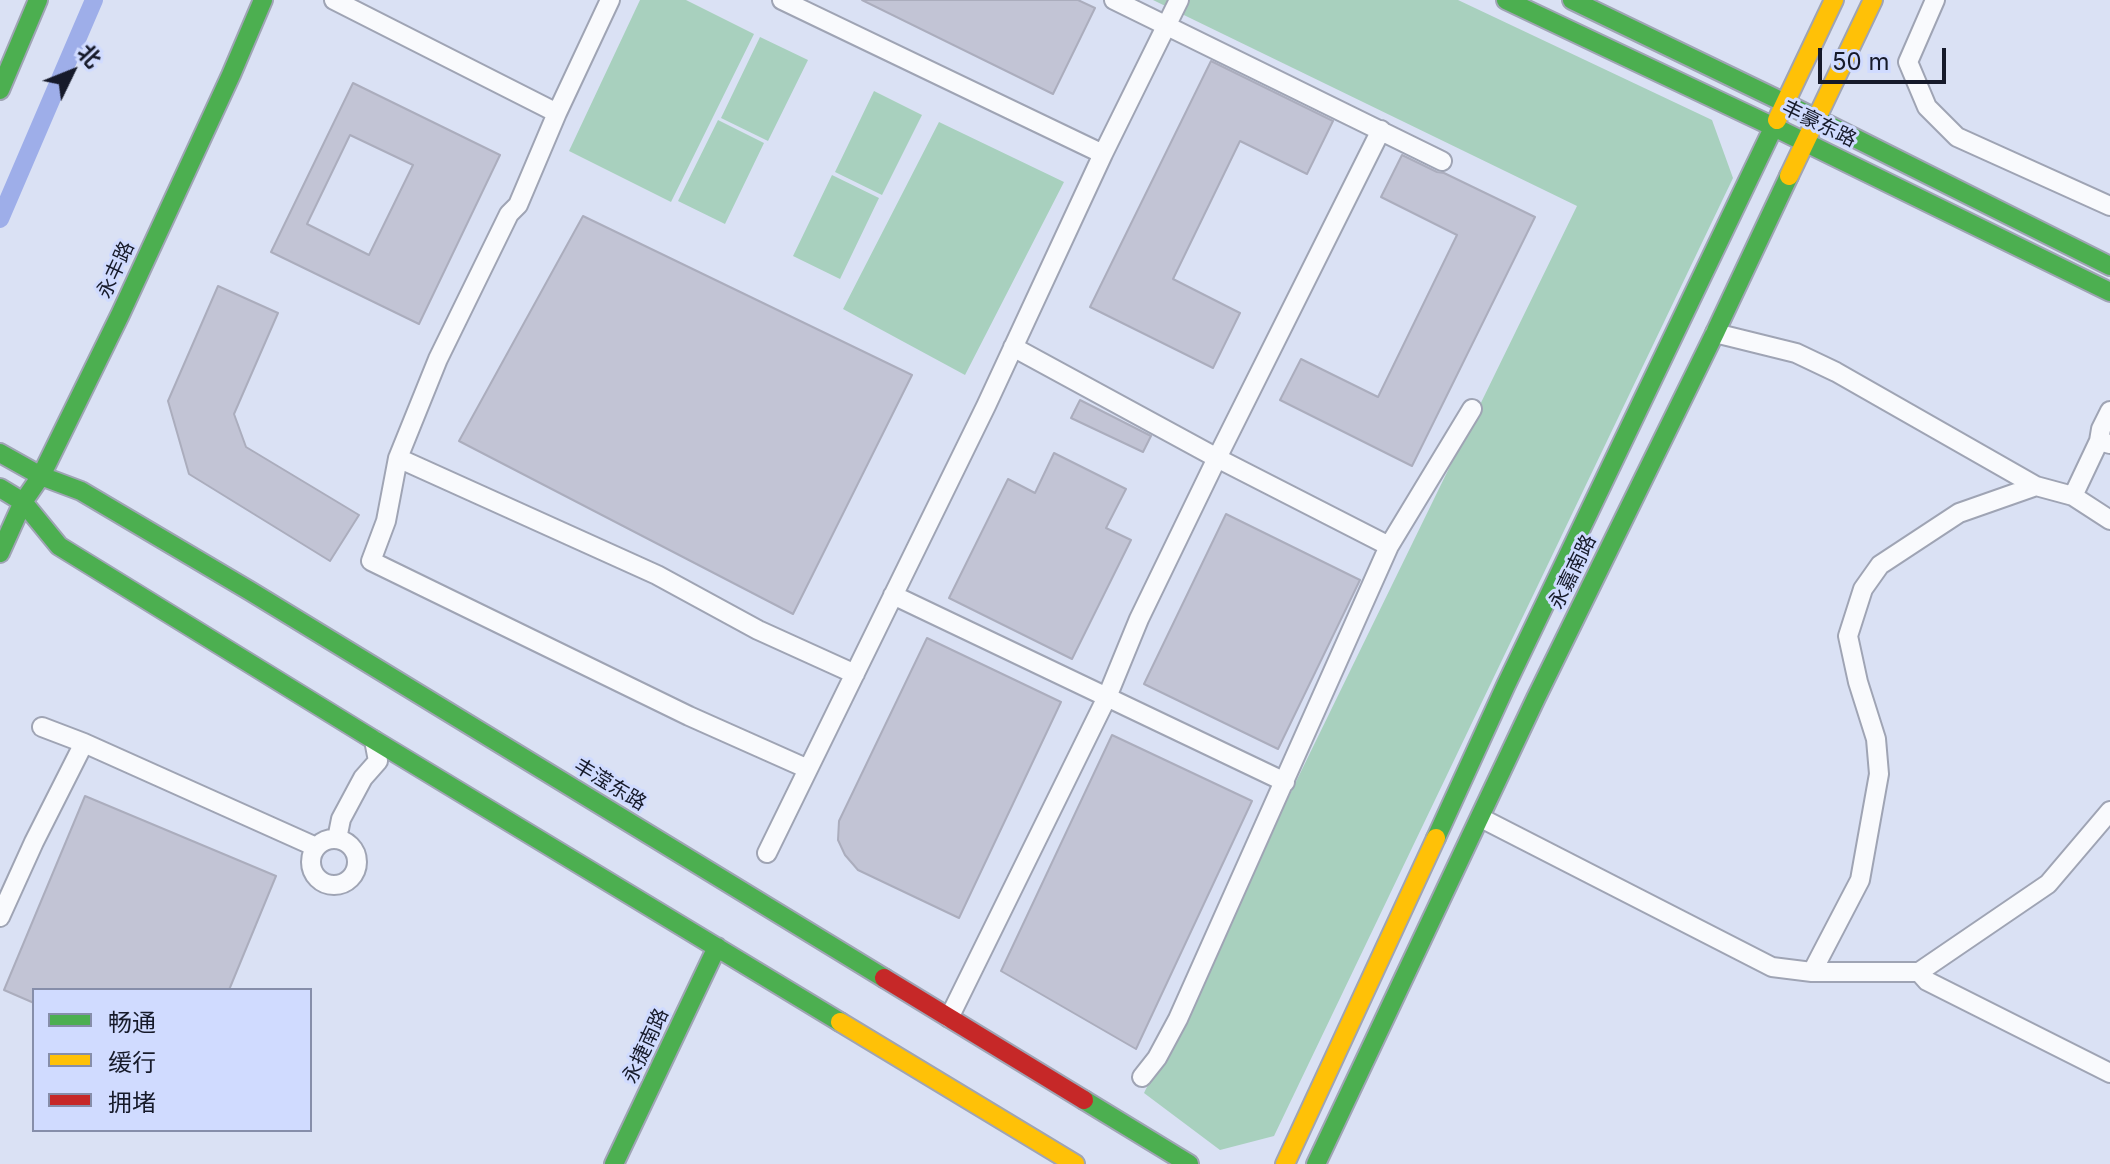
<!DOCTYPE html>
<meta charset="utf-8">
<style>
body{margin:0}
#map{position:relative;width:2110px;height:1164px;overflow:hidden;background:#dae1f4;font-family:Inter,"Noto Sans SC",sans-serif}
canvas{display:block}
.legend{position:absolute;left:32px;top:988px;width:280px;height:144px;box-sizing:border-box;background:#d0dbff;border:2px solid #868eaa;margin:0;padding:10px 14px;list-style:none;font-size:24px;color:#161a2a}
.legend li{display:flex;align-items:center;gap:16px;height:40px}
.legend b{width:40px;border:2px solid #868eaa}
.north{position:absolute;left:32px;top:32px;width:80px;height:80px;-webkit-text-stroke:6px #d0dbff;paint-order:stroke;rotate:47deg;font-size:22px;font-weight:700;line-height:32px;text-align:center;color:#161a2a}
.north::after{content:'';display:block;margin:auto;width:28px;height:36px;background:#161a2a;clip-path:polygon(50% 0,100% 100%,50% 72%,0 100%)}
.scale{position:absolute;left:1818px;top:48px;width:128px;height:36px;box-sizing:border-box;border:4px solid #161a2a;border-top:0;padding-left:10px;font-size:24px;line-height:28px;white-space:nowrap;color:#161a2a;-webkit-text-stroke:6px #d0dbff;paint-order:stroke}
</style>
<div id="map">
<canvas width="2110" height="1164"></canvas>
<ul class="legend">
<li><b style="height:10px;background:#4caf50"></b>畅通</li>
<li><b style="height:10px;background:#ffc107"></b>缓行</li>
<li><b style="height:10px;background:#c62828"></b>拥堵</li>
</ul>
<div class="north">北</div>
<div class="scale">50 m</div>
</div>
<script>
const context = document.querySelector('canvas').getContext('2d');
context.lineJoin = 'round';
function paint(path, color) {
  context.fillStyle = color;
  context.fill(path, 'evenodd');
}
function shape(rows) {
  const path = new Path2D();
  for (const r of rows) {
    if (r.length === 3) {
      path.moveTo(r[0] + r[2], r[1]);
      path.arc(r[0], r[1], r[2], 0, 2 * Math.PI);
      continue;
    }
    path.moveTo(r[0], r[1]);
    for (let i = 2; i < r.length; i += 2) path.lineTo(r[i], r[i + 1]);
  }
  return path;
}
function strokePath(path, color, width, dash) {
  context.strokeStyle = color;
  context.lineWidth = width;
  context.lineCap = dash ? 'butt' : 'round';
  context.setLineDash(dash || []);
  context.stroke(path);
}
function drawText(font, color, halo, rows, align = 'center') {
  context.font = font + ' Inter,"Noto Sans SC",sans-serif';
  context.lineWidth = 6;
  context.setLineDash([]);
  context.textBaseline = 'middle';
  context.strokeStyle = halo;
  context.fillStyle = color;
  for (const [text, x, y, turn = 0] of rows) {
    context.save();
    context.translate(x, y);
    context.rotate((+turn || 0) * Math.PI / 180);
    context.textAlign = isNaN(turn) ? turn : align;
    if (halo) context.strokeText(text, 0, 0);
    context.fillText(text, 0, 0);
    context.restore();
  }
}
paint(shape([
 [640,0,686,0,754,34,671,202,569,151],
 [1153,0,1458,0,1712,120,1733,178,1274,1136,1220,1150,1144,1093,1577,206],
 [760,37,808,60,768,141,721,118],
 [874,91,922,115,882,195,835,172],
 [718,120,764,143,725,224,678,201],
 [939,122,1064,182,965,375,843,309],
 [832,175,879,198,840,279,793,256]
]), '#a8d0be');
strokePath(shape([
 [0,219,94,0]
]), '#9eaee9', 18);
const building = shape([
 [862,0,1078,0,1095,8,1053,94,862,0],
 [1211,61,1333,121,1307,174,1240,141,1173,279,1240,313,1213,368,1090,307,1211,61],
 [353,83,500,155,419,324,271,252,353,83],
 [350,135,413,165,369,255,307,224,350,135],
 [1402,155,1437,172,1444,173,1535,217,1412,466,1280,400,1301,359,1378,397,1457,235,1381,197,1402,155],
 [583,216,912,375,793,614,459,441,583,216],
 [218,286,278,313,234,414,246,447,359,515,330,561,189,474,168,401,218,286],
 [1080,400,1151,436,1143,452,1071,418,1080,400],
 [1054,453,1126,489,1106,528,1131,540,1072,659,949,598,1008,479,1035,493,1054,453],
 [1226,514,1360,580,1278,749,1144,684,1226,514],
 [927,638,1061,702,959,918,858,870,845,855,838,840,839,821,927,638],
 [1112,735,1252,801,1136,1049,1001,971,1112,735],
 [85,796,276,876,229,990,34,990,34,1003,4,990,85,796]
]);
paint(building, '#c2c4d5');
strokePath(building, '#abadbd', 2);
const street = shape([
 [334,0,557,113],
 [610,0,557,113,518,205,509,214,438,359,398,458,386,521,371,561,689,716,808,769],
 [782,0,1103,154],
 [1114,0,1442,161],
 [1935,0,1908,62,1927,107,1957,137,2110,206],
 [1715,333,1796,353,1836,372,2036,486,2073,496,2110,520],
 [1013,347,1217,458,1389,546],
 [2110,411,2101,429,2099,441,2110,444],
 [398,458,657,575,758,630,855,674],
 [2073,496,2099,441],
 [893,595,1285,782],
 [42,727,84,743,316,847],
 [1481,818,1772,967,1812,972,1919,972,1927,981,2110,1073],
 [337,839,341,819,363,778,378,761,374,740],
 [334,862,23],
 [767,853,986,406,1103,154,1179,0],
 [0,917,34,842,84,743],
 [1812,972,1860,880,1879,774,1876,739,1858,682,1848,636,1863,589,1880,565,1959,513,2036,486],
 [1919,972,2048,884,2110,811],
 [949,1018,1107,697,1139,619,1217,458,1381,130],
 [1142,1077,1157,1058,1178,1019,1389,546,1472,409]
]);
const fast = shape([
 [1506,0,1774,127,2110,292],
 [1572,0,1785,103,2110,266],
 [0,90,38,0],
 [0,453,41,476,81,491,250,591,884,978],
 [0,488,23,502,59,546,374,740,840,1022],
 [0,553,23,502,41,476,120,315,231,75,263,0],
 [1436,838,1506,685,1777,120],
 [1084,1100,1189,1164],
 [614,1164,717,947],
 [1316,1164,1536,698,1715,333,1789,176]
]);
const slow = shape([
 [1777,120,1834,0],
 [1789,176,1873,0],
 [840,1022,1075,1164],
 [1285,1164,1436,838]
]);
const jam = shape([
 [884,978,1084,1100]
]);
strokePath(street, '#9fa4b4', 22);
strokePath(fast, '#9fa4b4', 22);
strokePath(slow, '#9fa4b4', 22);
strokePath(jam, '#9fa4b4', 22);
strokePath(street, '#f9fafd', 18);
strokePath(fast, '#4caf50', 18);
strokePath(slow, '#ffc107', 18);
strokePath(jam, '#c62828', 18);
drawText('20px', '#161a2a', '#d0dbff', [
 ["丰豪东路",1819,124,26],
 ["永丰路",116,270,-65],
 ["永嘉南路",1573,572,-64],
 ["丰滢东路",610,785,31],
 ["永捷南路",646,1046,-65]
]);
</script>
